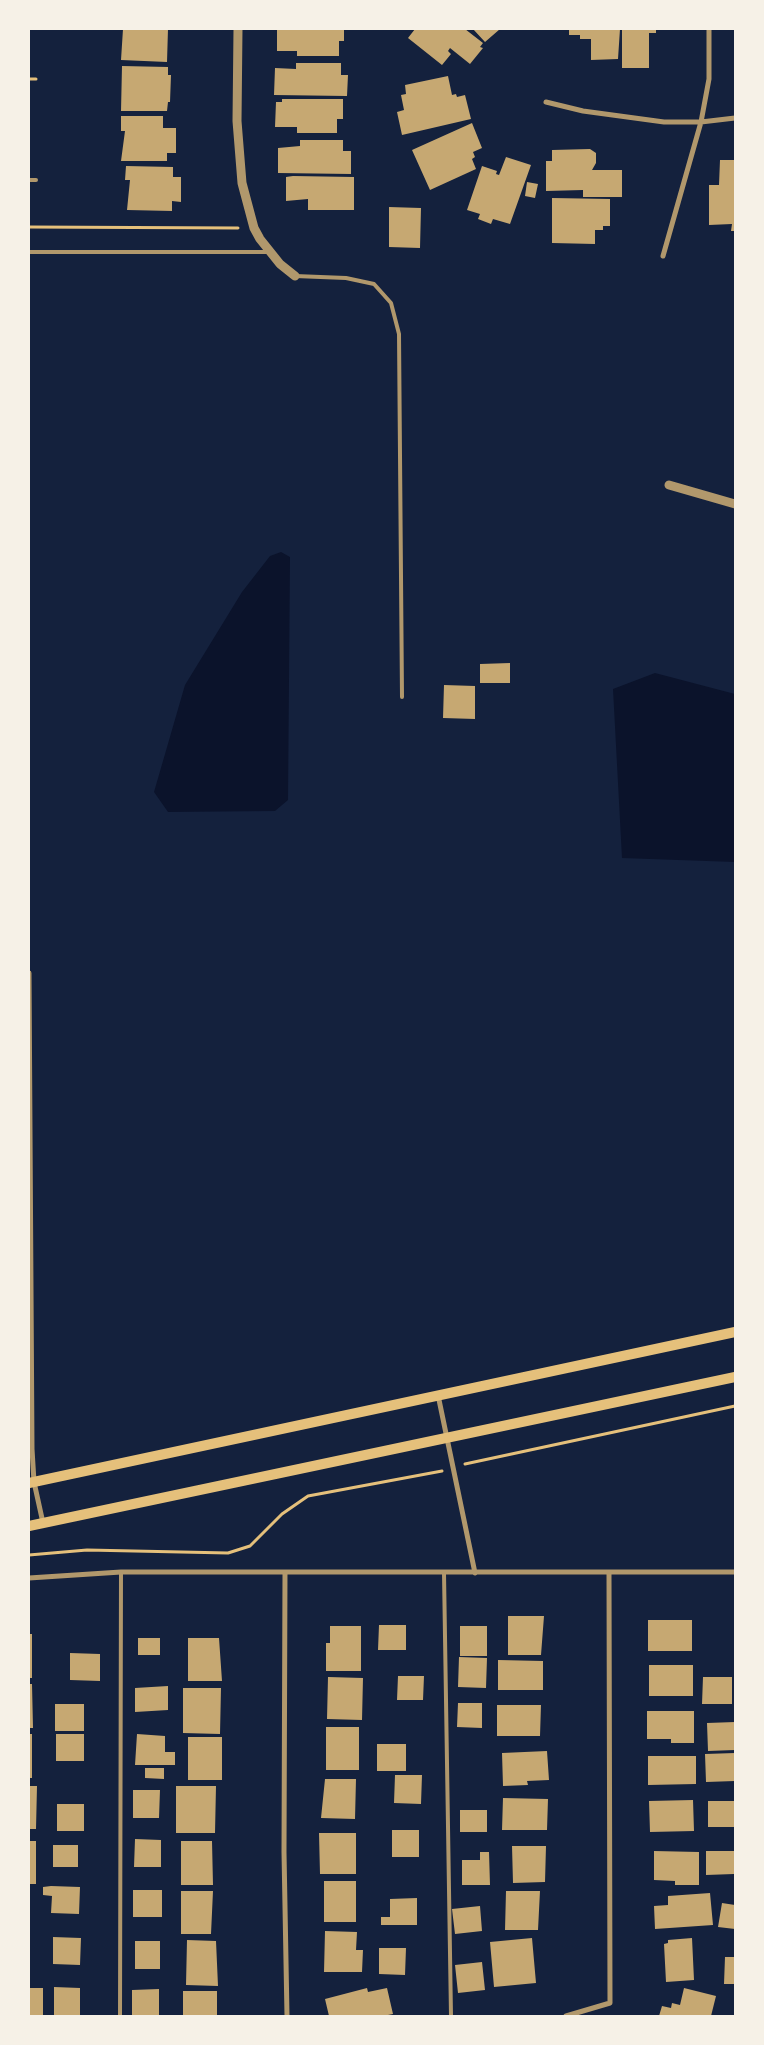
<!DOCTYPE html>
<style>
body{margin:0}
#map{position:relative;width:764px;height:2045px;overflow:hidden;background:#14213d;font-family:"Nunito Sans",sans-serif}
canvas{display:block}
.frame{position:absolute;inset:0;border:30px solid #f6f1e7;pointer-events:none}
</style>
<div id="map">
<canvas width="764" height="2045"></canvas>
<div class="frame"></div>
</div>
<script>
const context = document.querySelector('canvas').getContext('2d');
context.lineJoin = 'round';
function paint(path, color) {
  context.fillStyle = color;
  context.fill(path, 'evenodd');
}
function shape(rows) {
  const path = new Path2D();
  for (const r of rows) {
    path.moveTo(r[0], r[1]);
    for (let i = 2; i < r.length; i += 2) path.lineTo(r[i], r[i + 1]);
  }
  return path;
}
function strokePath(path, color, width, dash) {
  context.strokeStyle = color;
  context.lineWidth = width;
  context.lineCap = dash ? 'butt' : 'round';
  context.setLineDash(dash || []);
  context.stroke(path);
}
paint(shape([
 [281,552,290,557,288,800,275,811,168,812,154,792,185,685,242,592,270,556],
 [655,673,735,694,735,862,622,858,613,689]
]), '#0b132b');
paint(shape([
 [123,29,168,29,167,62,121,60],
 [277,29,344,29,344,41,339,41,339,56,297,56,297,51,277,51],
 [415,29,465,29,483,43,480,47,483,48,470,64,450,48,448,51,451,54,442,65,408,38],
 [473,29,500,29,485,42],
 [569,29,620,29,618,59,591,60,591,39,580,39,580,35,569,35],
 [622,29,656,29,656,33,649,33,649,68,622,68],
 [296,63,341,63,341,75,348,75,347,96,274,95,275,68,296,69],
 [122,66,168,67,168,75,171,75,170,102,168,102,167,111,121,111],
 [448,76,452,95,456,94,457,97,465,95,471,119,402,135,397,112,404,110,401,95,406,94,405,85],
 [282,99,343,99,343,119,337,119,337,133,297,133,297,127,275,127,276,102,282,102],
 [121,116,163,116,163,128,176,128,176,153,167,153,167,161,121,161,125,131,121,131],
 [472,123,482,148,473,152,475,157,472,159,476,169,430,190,412,150],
 [300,140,343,140,343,151,351,151,351,174,278,173,278,148,300,146],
 [590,149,596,153,596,163,592,170,622,170,622,197,583,197,583,190,546,191,546,161,552,161,552,150],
 [506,157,531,165,510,224,493,219,491,224,478,219,480,214,467,210,482,166,497,171,496,174,499,175],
 [720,160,735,160,735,231,731,231,732,224,709,225,709,185,719,185],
 [126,166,173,167,173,177,181,177,181,202,172,201,172,211,127,210,130,180,125,180],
 [293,176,354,177,354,210,308,210,308,199,286,201,286,177],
 [527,182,538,184,535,198,525,196],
 [552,198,610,199,610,226,603,226,603,230,595,230,595,244,552,243],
 [389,207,421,208,420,248,389,247],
 [510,663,510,683,480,683,480,664],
 [444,685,475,686,475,719,443,718],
 [508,1616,544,1616,541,1655,508,1655],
 [648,1620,692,1620,692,1651,648,1651],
 [379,1625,406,1625,406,1650,378,1650],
 [330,1626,361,1626,361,1671,326,1671,326,1643,330,1643],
 [460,1626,487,1626,487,1656,460,1656],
 [29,1634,32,1634,32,1678,29,1678],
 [138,1638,160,1638,160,1655,138,1655],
 [188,1638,219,1638,222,1681,188,1681],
 [70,1653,100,1654,100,1681,70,1680],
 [459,1657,487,1658,486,1688,458,1687],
 [498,1660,543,1661,543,1690,498,1690],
 [649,1665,693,1665,693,1696,649,1696],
 [398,1676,424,1676,423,1700,397,1700],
 [328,1677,363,1678,362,1720,327,1719],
 [703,1677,732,1677,732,1704,702,1704],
 [29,1684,32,1684,33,1728,29,1728],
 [168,1686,168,1710,135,1712,135,1688],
 [183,1688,221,1688,220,1734,183,1733],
 [458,1703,482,1703,482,1728,457,1727],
 [55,1704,84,1704,84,1731,55,1731],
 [497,1705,541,1705,540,1736,497,1736],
 [647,1711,694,1711,694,1743,671,1743,671,1739,647,1739],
 [735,1722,735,1750,708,1751,707,1723],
 [326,1727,359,1727,359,1770,326,1770],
 [29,1734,32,1734,32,1778,29,1778],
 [56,1734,84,1734,84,1761,56,1761],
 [137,1734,165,1736,165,1752,175,1752,175,1765,135,1765],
 [188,1737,222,1737,222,1780,188,1780],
 [377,1744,406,1744,406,1771,377,1771],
 [547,1751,549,1780,527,1781,528,1785,503,1786,502,1753],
 [735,1753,735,1781,706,1782,705,1754],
 [648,1756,696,1756,696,1784,648,1785],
 [145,1768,164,1768,164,1779,145,1778],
 [395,1775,422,1775,421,1804,394,1803],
 [325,1779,356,1779,355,1819,321,1818],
 [29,1786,37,1786,36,1829,29,1829],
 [176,1786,216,1786,215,1833,176,1833],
 [133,1790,160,1790,159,1818,133,1818],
 [503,1798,548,1799,547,1830,502,1830],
 [693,1800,694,1831,650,1832,649,1801],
 [708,1801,735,1801,735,1827,708,1827],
 [57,1804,84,1804,84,1831,57,1831],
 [460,1810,487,1810,487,1832,460,1832],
 [392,1830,419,1830,419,1857,392,1857],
 [319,1833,356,1833,356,1874,320,1874],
 [135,1839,161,1840,161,1867,134,1867],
 [29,1841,36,1841,36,1884,29,1884],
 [181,1841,212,1841,213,1885,181,1885],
 [53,1845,78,1845,78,1867,53,1867],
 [512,1846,546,1846,545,1882,513,1883],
 [654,1851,699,1852,699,1885,675,1885,675,1881,654,1880],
 [706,1851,734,1851,734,1874,706,1875],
 [480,1852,489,1852,490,1885,462,1885,462,1860,480,1860],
 [324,1881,356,1881,356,1922,324,1922],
 [51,1886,80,1887,79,1914,51,1913,52,1896,43,1895,43,1887],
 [133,1890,162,1890,162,1917,133,1917],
 [181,1891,213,1891,211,1934,181,1934],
 [506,1891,540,1891,538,1930,505,1930],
 [710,1893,713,1925,655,1929,654,1906,668,1905,668,1896],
 [417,1898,417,1925,381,1925,381,1917,390,1917,390,1899],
 [722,1903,735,1905,735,1929,718,1927],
 [480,1906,482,1931,455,1934,452,1909],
 [325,1931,357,1932,356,1950,363,1950,362,1972,324,1972],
 [53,1937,81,1938,80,1965,53,1964],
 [532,1938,536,1983,494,1987,490,1942],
 [692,1938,694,1980,666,1982,664,1944,668,1943,668,1940],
 [187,1940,216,1941,218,1986,186,1985],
 [135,1941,160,1941,160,1969,135,1969],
 [379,1948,406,1948,405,1975,379,1974],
 [725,1957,735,1957,735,1984,724,1984],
 [482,1962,485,1990,458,1993,455,1965],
 [54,1987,80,1988,80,2015,54,2015],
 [29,1988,43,1988,43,2016,29,2016],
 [367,1988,368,1992,387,1988,393,2014,383,2016,329,2016,325,1999],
 [684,1988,716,1996,711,2016,659,2016,662,2006,671,2008,672,2003,680,2005],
 [159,1989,159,2016,132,2016,132,1990],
 [183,1991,217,1991,217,2016,183,2016]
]), '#c6a872');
strokePath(shape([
 [29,79,36,79],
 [29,227,238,228],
 [465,1464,735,1406],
 [29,1555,87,1550,228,1553,250,1546,282,1514,308,1496,442,1471]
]), '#e5c07b', 3);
strokePath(shape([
 [29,180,36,180],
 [29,252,269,252],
 [295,276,346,278,374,284,391,303,399,334,402,697],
 [444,1573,451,2016],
 [120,2016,121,1572]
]), '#b1986c', 4);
strokePath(shape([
 [546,102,583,111,664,122,701,122,735,118],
 [663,256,701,122,709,79,709,29],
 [29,973,32,1449,34,1482,43,1523],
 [438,1395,475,1573],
 [285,1572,284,1852,287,2016],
 [29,1578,121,1572,735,1572],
 [566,2016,610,2003,609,1573]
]), '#b1986c', 5);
strokePath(shape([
 [238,29,237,121,242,183,254,228,260,239,280,264,295,276],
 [669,485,735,504]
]), '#b1986c', 9);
strokePath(shape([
 [29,1483,735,1332],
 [29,1526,735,1377]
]), '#e5c07b', 10);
</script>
